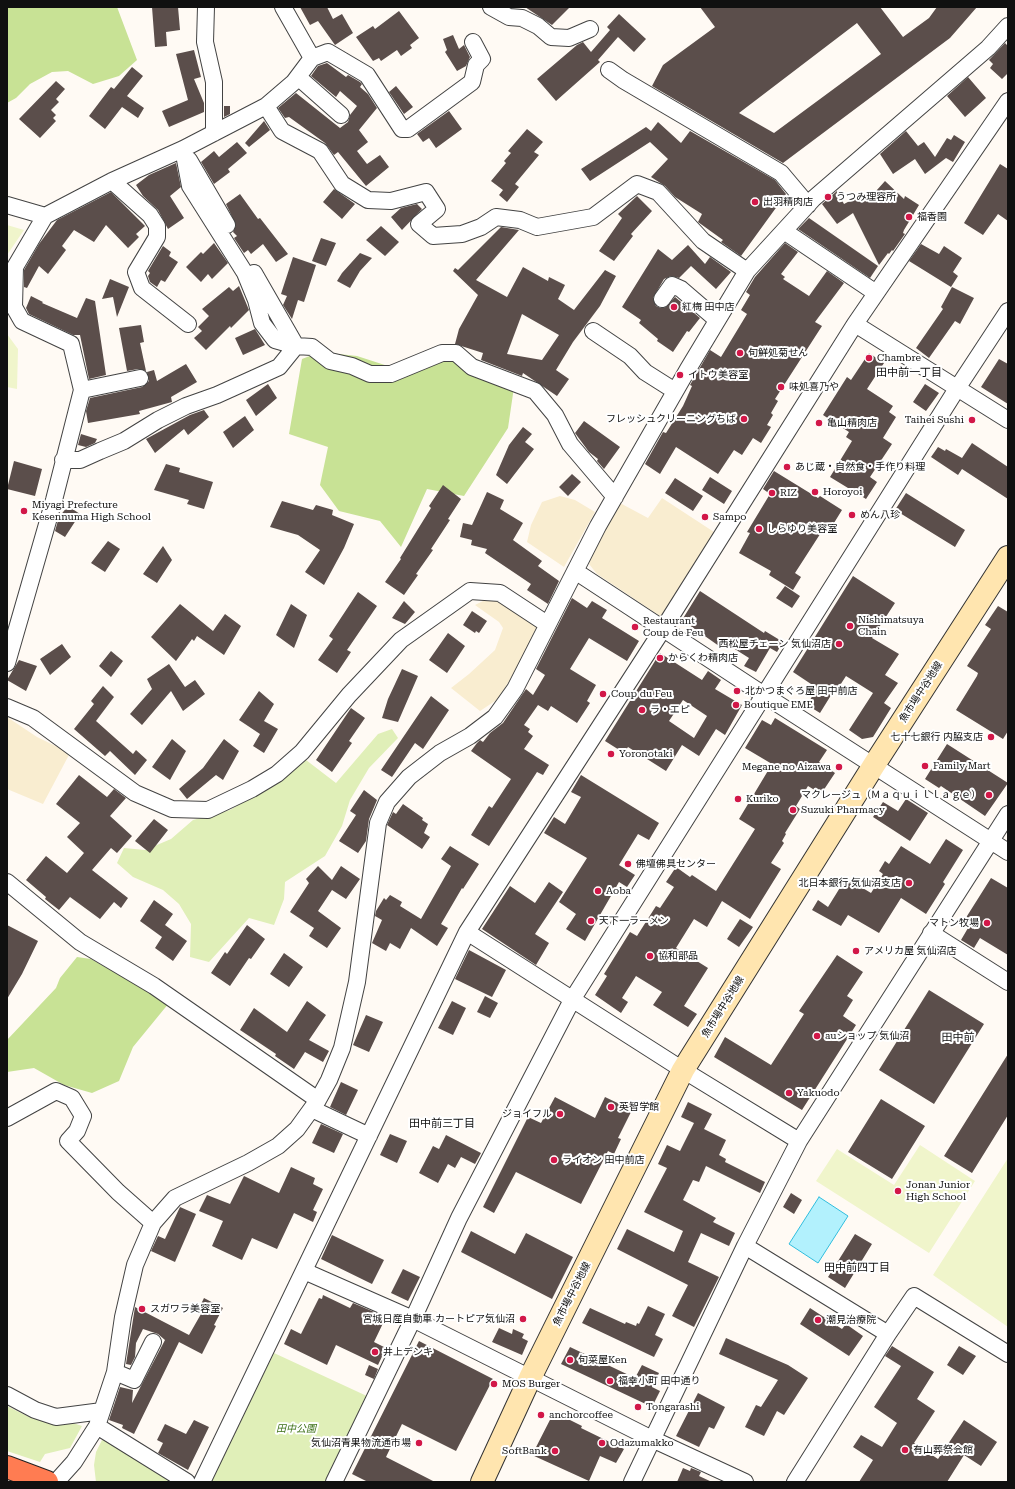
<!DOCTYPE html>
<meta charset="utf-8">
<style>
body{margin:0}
#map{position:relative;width:1015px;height:1489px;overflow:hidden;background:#fffaf4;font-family:"Roboto Serif",serif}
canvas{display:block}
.frame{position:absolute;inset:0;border:8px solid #101010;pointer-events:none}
</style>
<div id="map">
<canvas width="1015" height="1489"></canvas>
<div class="frame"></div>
</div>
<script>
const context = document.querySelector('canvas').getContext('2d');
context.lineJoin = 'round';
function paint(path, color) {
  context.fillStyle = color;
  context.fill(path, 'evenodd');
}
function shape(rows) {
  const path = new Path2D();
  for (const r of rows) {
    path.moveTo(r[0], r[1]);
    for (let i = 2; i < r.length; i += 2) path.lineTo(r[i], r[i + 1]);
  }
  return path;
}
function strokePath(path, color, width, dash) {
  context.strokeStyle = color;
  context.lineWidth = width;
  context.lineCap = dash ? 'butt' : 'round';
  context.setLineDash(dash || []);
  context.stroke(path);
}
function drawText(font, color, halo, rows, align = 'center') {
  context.font = font + ' "Roboto Serif","Noto Sans JP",serif';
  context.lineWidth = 4;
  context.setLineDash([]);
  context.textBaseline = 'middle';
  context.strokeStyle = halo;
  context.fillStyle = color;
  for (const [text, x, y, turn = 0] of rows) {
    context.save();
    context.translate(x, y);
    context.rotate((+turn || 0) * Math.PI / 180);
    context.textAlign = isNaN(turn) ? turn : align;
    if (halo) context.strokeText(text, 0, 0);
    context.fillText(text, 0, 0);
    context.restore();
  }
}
paint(shape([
 [560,496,575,500,595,512,564,567,527,542,531,525,542,502],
 [662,498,714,532,663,618,597,574,589,564,599,537,620,503,648,518],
 [491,597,538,624,519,665,498,699,480,711,451,688,469,674,495,650,503,628,499,622,475,605],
 [7,717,37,737,70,753,43,804,7,789]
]), '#f9edd0');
paint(shape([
 [392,729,398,738,369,768,350,800,342,826,325,856,285,882,284,899,274,925,249,918,209,962,190,957,191,924,179,904,163,890,133,877,117,863,124,848,145,850,171,839,193,820,230,810,284,778,306,760,336,783,378,734],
 [274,1353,369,1397,329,1482,210,1482],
 [7,1406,31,1418,53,1424,73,1423,82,1426,70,1448,45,1454,40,1462,7,1451],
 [102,1440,110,1442,176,1482,96,1482,94,1465,96,1452]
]), '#e0efb8');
paint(shape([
 [7,7,117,7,137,60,119,76,93,84,68,71,52,72,30,84,16,98,7,103],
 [320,352,357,356,391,367,451,359,514,387,508,428,464,496,427,489,401,547,380,521,339,511,320,485,328,447,289,434,302,359],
 [77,957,91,959,169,1003,133,1047,119,1081,92,1093,64,1085,34,1068,7,1072,7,1040,56,988,60,978]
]), '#c8e295');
paint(shape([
 [7,225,24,230,7,255],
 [7,334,18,349,17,389,7,387],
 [920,1145,975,1181,929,1253,816,1181,837,1149,894,1185],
 [1008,1158,1008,1327,933,1275]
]), '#f0f5cb');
const water = shape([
 [819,1197,848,1216,818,1263,789,1244,819,1197]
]);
paint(water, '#b2f1fd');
strokePath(water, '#30bddd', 1);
paint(shape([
 [152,7,178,7,180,30,166,32,167,46,155,47],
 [300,7,327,7,333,19,342,14,353,33,335,45,318,21,310,25],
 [525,7,570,7,552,25],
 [700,7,880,7,903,37,929,18,937,7,977,7,950,38,783,163,652,86,663,65,715,27],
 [857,23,881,54,774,133,739,113],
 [399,11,419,38,410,45,412,48,401,56,397,50,381,61,379,58,373,61,356,37,373,26,375,29],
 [619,14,646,39,634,52,618,37,598,60,600,62,556,101,537,79,577,45,583,42,591,52,610,30,607,27],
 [453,35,459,49,464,45,470,57,466,66,457,71,445,52,447,50,443,39],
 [1005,43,1008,46,1008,73,1002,79,990,68,993,64,989,60],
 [194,50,201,77,194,79,204,103,204,112,169,127,162,111,188,100,176,54],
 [327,63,346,77,348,75,360,82,362,84,360,87,368,94,377,108,359,130,368,142,357,151,367,164,380,155,389,167,366,186,338,152,334,155,325,143,289,117,285,118,278,108,296,93,340,128,348,122,350,115,357,106,340,91,336,97,311,76,318,66],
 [132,67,143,76,127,96,144,108,138,118,122,107,105,129,89,116,111,87,114,89],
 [968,77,986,98,965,117,947,96],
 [56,81,65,89,56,99,59,102,51,110,56,115,53,118,56,121,40,138,19,119],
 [396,86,413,107,404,114,389,92],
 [224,106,230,106,230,114,224,117],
 [449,111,462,129,436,148,429,138,423,142,417,134],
 [264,121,270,130,249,147,245,143],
 [658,122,681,143,690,131,775,180,786,194,741,256,721,242,723,240,698,222,702,214,675,197,665,186,651,177,668,159,650,142,590,181,581,169,646,127,651,131],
 [527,129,543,142,534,152,539,155,515,184,519,187,507,202,499,195,503,190,491,181,506,163,504,161,511,153,508,151],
 [906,131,918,146,924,142,935,157,947,138,951,140,954,135,965,142,953,162,946,158,925,174,915,159,893,174,880,154],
 [237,142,247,153,228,169,230,172,214,184,201,162,214,151,219,157],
 [176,163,181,187,170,196,184,218,168,229,158,210,143,196,136,185,149,175],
 [1000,164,1008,169,1008,221,998,214,983,235,964,223],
 [885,181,904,199,905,196,919,205,904,230,903,233,905,234,893,251,892,250,889,254,888,253,879,265,853,213,837,224,822,204,837,191,844,204,865,193,868,200],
 [334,189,355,204,342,219,323,202],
 [111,192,145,226,136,234,139,237,128,248,106,225,94,242,74,230,62,246,66,250,48,274,39,266,27,288,24,287,24,270,39,244,57,220],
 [240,194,258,219,260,218,288,254,276,262,263,244,251,254,248,250,244,253,234,238,237,236,233,232,236,225,226,204],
 [637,196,652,211,631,234,633,236,614,261,599,251,622,218,618,214],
 [417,204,422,209,402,230,391,217,401,208],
 [809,218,878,266,870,278,798,229],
 [381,226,399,242,385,256,366,240],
 [501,227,519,230,476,280,507,297,523,267,548,281,549,277,565,285,558,299,574,310,605,270,616,276,600,306,573,342,556,370,569,379,557,396,523,373,522,376,481,360,483,353,455,344,459,329,478,295,453,271,455,268,458,270],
 [522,314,559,335,542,360,507,354],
 [321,238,336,243,326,266,312,261],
 [214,243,228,263,212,279,208,274,201,282,186,267,201,252,203,254],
 [785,243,798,252,781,274,785,277,783,279,809,296,827,271,844,283,815,322,822,326,775,399,778,401,771,413,773,415,767,425,771,427,761,443,753,438,742,455,734,450,718,474,676,447,660,474,645,464,663,432,666,433,683,406,692,386,690,385,710,350,721,357,747,314,741,310,750,295,746,292,755,277],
 [921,244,939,254,944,246,962,258,953,272,958,276,951,287,909,261],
 [688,245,705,264,710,257,731,272,716,289,691,266,679,278,671,276,664,279,653,298,656,306,661,308,666,307,675,297,700,318,689,332,687,331,673,352,657,341,658,339,639,323,641,320,622,307,658,249,672,260],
 [163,246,171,252,169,256,178,262,165,282,161,280,157,287,150,282,148,276,150,273,148,271],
 [360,253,372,258,360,271,350,288,337,281,342,273],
 [293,257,316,265,304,302,298,300,292,319,283,305,287,296,281,294],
 [110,279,129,287,117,317,113,297,102,299],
 [239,286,249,310,231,328,230,326,206,350,194,338,202,331,198,327,209,316,202,309,229,287,233,291],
 [952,287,974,298,960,324,955,321,929,358,916,348,943,309,941,307],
 [31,296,43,302,42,303,77,318,86,298,95,301,106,375,89,379,80,335,73,335,29,314,26,308],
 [141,325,144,342,140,343,146,371,138,369,127,371,119,328],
 [255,329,265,345,243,355,235,338],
 [869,353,884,363,867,389,893,406,889,412,896,417,883,438,892,444,870,477,877,482,866,499,830,477,852,441,846,437,849,432,823,415,847,377,851,380],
 [999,359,1008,364,1008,404,981,387],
 [186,364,197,382,171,397,172,402,139,411,140,414,88,423,86,411,90,398,142,387,149,381,147,372,154,370,157,381],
 [268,384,277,398,256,416,246,400],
 [925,384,939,393,926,411,913,402],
 [204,410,209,417,188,435,184,429,155,453,146,439,190,415],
 [245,416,254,430,233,448,223,432],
 [584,421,620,447,604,469,597,461,598,459,589,452,575,433],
 [523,427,532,434,525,442,534,449,507,484,496,475,509,445],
 [81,434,97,439,95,443,86,447,78,445],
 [972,443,1008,467,1008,499,962,469,958,475,931,457,938,447,945,451,946,449,962,458],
 [14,461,42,469,35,496,7,489],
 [166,464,180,468,179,472,213,482,204,509,187,504,189,500,154,490],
 [774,471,818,498,820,496,842,510,829,531,824,528,795,573,801,577,793,590,769,575,771,571,739,553,750,533,747,532,770,494,763,489],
 [572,474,581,482,568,496,559,487],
 [710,477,732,491,724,504,702,490],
 [675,478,703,496,693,511,665,493],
 [443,485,461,499,448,519,450,520,431,549,433,550,416,574,418,575,404,595,385,582,401,559,400,558,431,508,429,506],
 [487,492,504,500,500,509,523,523,513,540,542,561,538,566,559,581,548,604,527,590,531,584,485,553,487,549,471,545,472,540,460,537,463,523,472,525],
 [906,493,965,530,955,547,895,510],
 [282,501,313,510,316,505,333,510,332,515,354,524,344,548,324,585,305,572,320,550,298,535,270,527],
 [68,506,80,514,65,537,55,531,59,517],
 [108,541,120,549,105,572,91,563],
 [163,546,172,560,157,583,143,574],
 [853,576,895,603,872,638,899,654,885,675,898,683,884,703,891,708,873,737,862,739,849,730,873,693,846,676,835,693,833,692,820,713,807,705,817,688,793,672],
 [785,586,800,596,792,608,776,598],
 [700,591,764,633,765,631,783,642,777,652,770,648,756,672,744,666,749,658,722,641,719,646,682,620],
 [358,592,377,606,347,650,351,652,337,673,318,660,333,639,329,636],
 [572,598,587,608,592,601,607,610,602,618,639,641,627,661,589,638,570,669,596,685,587,701,590,703,577,723,551,706,548,711,538,705,524,725,530,729,528,732,533,736,524,749,549,765,543,775,537,772,489,846,471,835,489,806,492,808,511,779,471,751,477,743,480,740,483,742,490,733,503,723,526,689,533,695,545,675,536,669],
 [404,601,415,612,405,624,392,618],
 [180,604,213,631,225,614,241,626,224,655,197,636,194,641,192,639,176,661,151,637],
 [291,604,307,615,294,648,276,635],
 [998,606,1008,612,1008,731,1003,739,956,710,977,676,978,673,967,666,991,629,985,625],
 [472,611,487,621,479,633,476,631,475,633,463,625],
 [448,633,465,646,447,673,429,660],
 [62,644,71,657,50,675,40,659],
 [111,651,123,661,111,677,99,666],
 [660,653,702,680,708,671,721,680,715,689,742,705,725,735,716,729,699,756,682,745,666,771,628,747,624,753,605,741],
 [683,700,707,716,694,738,669,721],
 [19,660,37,666,26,691,7,680],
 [169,664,185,687,195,680,205,694,183,711,171,691,142,725,130,714,152,689,147,679],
 [402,669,418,676,398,722,382,718,388,699],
 [103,686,114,697,96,721,133,754,136,750,147,760,135,775,110,751,105,756,74,729,94,704,91,701],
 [259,691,274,704,264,721,278,729,264,753,253,746,260,734,239,720],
 [431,696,449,710,423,749,415,743,392,777,381,770],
 [351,708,365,718,349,741,352,743,332,772,316,760],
 [775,718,827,750,819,762,835,773,821,794,808,786,796,806,800,809,785,833,786,834,782,841,784,843,771,863,781,869,750,919,722,901,707,927,694,919,676,948,708,968,684,1006,697,1014,688,1027,653,1005,662,992,636,976,622,998,628,1002,621,1013,595,995,607,976,604,974,630,932,637,936,656,906,660,908,674,887,666,882,676,867,690,877,692,875,716,891,755,829,739,819,772,764,745,748,762,720,771,725],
 [172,739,186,751,170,780,152,767],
 [224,739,239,751,223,780,216,775,187,799,179,789,203,768],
 [947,744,1008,783,985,816,941,786,939,788,925,779],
 [79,775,107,797,114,789,126,798,110,816,132,836,117,853,111,848,92,870,128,898,121,908,114,902,100,919,70,897,59,910,45,899,46,897,26,880,46,856,67,873,84,853,67,837,80,823,56,804],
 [581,775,659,823,649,840,638,834,619,865,635,875,627,887,619,882,585,941,566,929,576,914,559,902,587,858,544,833,554,817,565,824,581,797,571,792],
 [364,790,377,800,369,819,366,841,358,853,339,841,356,815,350,811],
 [906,799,928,813,910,841,873,817,883,802,898,811],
 [403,804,423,818,422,820,428,824,424,833,430,837,422,849,387,825,393,812,396,814],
 [154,819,168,830,150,853,135,841],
 [946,839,963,850,943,882,945,884,926,914,901,898,879,933,848,915,841,926,812,910,818,900,828,907,846,878,871,893,883,874,879,871,885,861,889,864,901,846,930,864],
 [450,846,479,864,463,889,462,888,441,924,448,928,437,946,411,928,400,949,390,943,386,951,372,943,382,920,375,916,376,911,384,898,386,900,390,895,402,902,400,906,421,919,451,866,441,859],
 [318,866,332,880,341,866,360,879,346,899,332,890,318,911,341,928,327,948,309,936,314,928,290,912,309,883,306,879],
 [991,878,1008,888,1008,955,980,938,974,948,961,940,968,928,962,924],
 [549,882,563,892,535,934,549,943,536,965,482,929,510,886,535,903],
 [154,900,173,914,165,925,187,941,173,961,155,948,162,937,140,921],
 [740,919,753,927,739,947,727,939],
 [7,925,38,941,22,974,7,999],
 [247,925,265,939,251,959,249,958,230,986,211,973,225,952,227,954],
 [469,950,506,970,492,997,455,979],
 [284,953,303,967,289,987,270,974],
 [837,955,863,972,847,996,853,1000,843,1016,856,1025,802,1110,714,1057,725,1037,771,1065,804,1014,799,1011],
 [929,990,984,1024,934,1104,879,1070],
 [485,996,498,1003,490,1018,477,1012],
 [307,1001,326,1015,309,1040,329,1051,323,1062,305,1052,294,1069,275,1056,276,1054,240,1030,254,1008,287,1032],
 [452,1001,466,1008,453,1035,438,1028],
 [366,1015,383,1022,369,1052,353,1045],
 [1008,1054,1008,1115,972,1173,944,1156],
 [341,1082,358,1090,346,1115,330,1107],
 [555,1097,595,1118,605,1097,632,1110,618,1138,621,1139,614,1154,608,1151,581,1204,516,1172,494,1213,483,1207,528,1117,541,1123],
 [881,1099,925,1126,892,1179,848,1152],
 [688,1102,712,1114,704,1129,726,1140,719,1155,726,1159,725,1162,765,1182,760,1193,706,1166,699,1182,693,1180,683,1200,716,1218,713,1222,735,1233,729,1246,701,1233,688,1262,719,1277,694,1327,672,1316,688,1285,617,1249,627,1229,674,1252,683,1231,644,1212,667,1168,658,1164,667,1145,680,1151,694,1123,681,1117],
 [321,1124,343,1134,334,1153,312,1143],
 [390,1134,407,1141,397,1163,380,1155],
 [446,1135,481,1153,475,1164,461,1157,455,1168,448,1164,438,1183,419,1173,433,1146,439,1149],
 [291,1167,315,1178,313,1184,323,1189,313,1210,317,1212,313,1222,294,1213,277,1249,252,1238,242,1260,212,1246,223,1221,199,1211,207,1195,230,1204,244,1176,279,1193],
 [791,1193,802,1200,794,1214,783,1207],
 [180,1207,196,1214,175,1262,151,1251,158,1236,165,1239],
 [471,1231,515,1254,526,1233,573,1257,552,1299,461,1252],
 [855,1234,872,1244,845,1288,828,1277],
 [332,1235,384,1260,372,1284,321,1259],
 [403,1269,420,1277,408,1301,391,1293],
 [323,1295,350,1308,353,1303,386,1317,374,1342,386,1348,378,1365,336,1345,327,1365,284,1344,291,1329,301,1334,319,1298,322,1299],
 [204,1298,223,1308,214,1325,216,1326,202,1354,179,1342,134,1434,122,1428,123,1425,109,1420,120,1387,133,1390,132,1403,165,1340,158,1334,143,1329,136,1343,135,1357,131,1365,126,1364,135,1307,189,1335,201,1314,197,1312],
 [648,1306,665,1314,655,1335,663,1339,654,1357,582,1323,590,1308,625,1324,626,1322,636,1326,637,1323,639,1324],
 [810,1308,842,1329,846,1324,863,1336,849,1356,800,1324],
 [499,1328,512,1334,513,1329,524,1334,522,1338,528,1341,522,1355,492,1342],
 [726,1338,788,1365,808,1378,784,1415,777,1411,764,1436,745,1427,756,1405,761,1407,778,1380,719,1354],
 [419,1341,493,1379,456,1451,402,1424,386,1457,435,1482,368,1482,352,1474],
 [892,1346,934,1372,917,1399,935,1411,914,1443,938,1459,964,1420,997,1442,981,1466,964,1455,947,1482,859,1482,873,1460,853,1447,861,1435,882,1447,897,1423,874,1407,901,1366,885,1356],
 [959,1346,976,1356,963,1375,947,1365],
 [570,1347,635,1378,642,1365,659,1373,652,1387,660,1391,652,1407,561,1364],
 [369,1365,378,1369,374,1379,365,1375],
 [698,1393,725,1407,714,1429,709,1427,699,1447,676,1436],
 [554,1412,582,1426,581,1428,624,1449,616,1463,600,1456,589,1481,532,1455],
 [194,1420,209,1427,188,1470,158,1453,163,1443,157,1440,165,1424,186,1434],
 [683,1468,690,1471,691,1468,701,1472,699,1476,712,1482,677,1482]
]), '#5b4e4b');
const street = shape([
 [206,7,205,42,214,82,214,133],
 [283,7,312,58],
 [491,7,509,17,522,18,538,26,551,37,569,38,590,29],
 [609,70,623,80,781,173,808,205],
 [298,77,341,115],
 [266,106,282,131,320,151,342,184,368,200,391,201,426,192,437,209,419,224,433,236,462,234,481,227,496,217,520,220,537,227,593,217,637,184,658,192,703,241,747,271],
 [183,149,190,186,245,273,256,300,262,323,275,340,296,346,312,347,330,361,352,366,370,374,391,374,442,353,456,353,472,367,535,391,555,415,570,444,615,497],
 [189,160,227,225],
 [112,181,150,215,157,226,157,237,136,272,142,288,188,324],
 [7,205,45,216],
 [784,231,876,293],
 [662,299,672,285,681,289,717,320],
 [855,324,1008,420],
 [593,331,630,356,645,372,675,391],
 [82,390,140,378],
 [63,460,80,460,100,451,124,441,158,420,186,406,217,395,279,367,296,346,254,273],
 [575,571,764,695,1008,852],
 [7,663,54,500,82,390,71,344,22,321,14,307,15,267,45,216,112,181,183,149,266,106,294,82,312,58,328,52,367,75,402,129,408,129,472,82,476,65,482,59,473,42],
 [7,707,33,718,135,793,172,809,208,810,252,789,277,774,302,752,349,695,401,640,470,591,500,593,547,624],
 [7,882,80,942,154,986,318,1100],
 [467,932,683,1070,799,1141],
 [931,933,1008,982],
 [312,1109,369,1136],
 [7,1118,56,1091,72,1098,83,1116,77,1131,68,1141,118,1192,153,1223],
 [745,1246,888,1334],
 [304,1271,413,1319,652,1439,745,1482],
 [115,1372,134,1380,153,1342],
 [7,1395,35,1410,56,1417,102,1411],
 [97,1426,187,1482],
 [56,1482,74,1462,97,1426,115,1372,123,1317,135,1265,153,1223,175,1198,248,1163,278,1146,297,1129,318,1100,329,1080,342,1048,357,982,378,823,387,802,409,777,440,753,470,736,495,717,515,689,598,526,688,369,747,271,813,199,988,48,1008,26],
 [202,1482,467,932,663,629,855,324,1008,101],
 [334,1482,413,1319,459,1218,572,1000,958,387,1008,311],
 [632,1482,745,1246,799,1141,1008,814],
 [795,1482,888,1334,914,1296,1008,1354]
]);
const secondary = shape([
 [482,1482,530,1378,683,1070,874,765,1008,557]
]);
const highway = shape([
 [7,1467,47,1482]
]);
strokePath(street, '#434343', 18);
strokePath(secondary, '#323232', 24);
strokePath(highway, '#212121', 24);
strokePath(street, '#fff', 16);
strokePath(secondary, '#ffe5af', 22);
strokePath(highway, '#ff7c52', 22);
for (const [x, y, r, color] of [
 [828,197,4,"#d21748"],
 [755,202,4,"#d21748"],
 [909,217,4,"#d21748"],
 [674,307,4,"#d21748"],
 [740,353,4,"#d21748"],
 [869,358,4,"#d21748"],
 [680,375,4,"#d21748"],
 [781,387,4,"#d21748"],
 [744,419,4,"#d21748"],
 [972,420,4,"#d21748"],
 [819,423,4,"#d21748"],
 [787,467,4,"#d21748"],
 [815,492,4,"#d21748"],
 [772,493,4,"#d21748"],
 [24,511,4,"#d21748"],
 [852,515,4,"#d21748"],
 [705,517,4,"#d21748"],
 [759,529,4,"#d21748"],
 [850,626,4,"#d21748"],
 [635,627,4,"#d21748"],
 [839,644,4,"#d21748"],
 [660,658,4,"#d21748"],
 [737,691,4,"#d21748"],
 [603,694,4,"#d21748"],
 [736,705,4,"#d21748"],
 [642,710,4,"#d21748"],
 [991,737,4,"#d21748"],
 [611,754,4,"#d21748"],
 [925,766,4,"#d21748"],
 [839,767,4,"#d21748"],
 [989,795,4,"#d21748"],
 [738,799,4,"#d21748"],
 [793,810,4,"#d21748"],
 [628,864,4,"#d21748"],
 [909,883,4,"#d21748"],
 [598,891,4,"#d21748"],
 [591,921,4,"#d21748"],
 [987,923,4,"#d21748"],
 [856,951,4,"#d21748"],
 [650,956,4,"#d21748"],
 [817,1036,4,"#d21748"],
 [789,1093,4,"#d21748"],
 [611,1107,4,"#d21748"],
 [560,1114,4,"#d21748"],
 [554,1160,4,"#d21748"],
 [898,1191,4,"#d21748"],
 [142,1309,4,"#d21748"],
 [523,1319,4,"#d21748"],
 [818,1320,4,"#d21748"],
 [375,1352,4,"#d21748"],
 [570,1360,4,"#d21748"],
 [610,1381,4,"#d21748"],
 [494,1384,4,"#d21748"],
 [638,1407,4,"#d21748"],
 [541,1415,4,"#d21748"],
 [419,1443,4,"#d21748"],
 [602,1443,4,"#d21748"],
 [905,1450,4,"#d21748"],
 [555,1451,4,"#d21748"]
]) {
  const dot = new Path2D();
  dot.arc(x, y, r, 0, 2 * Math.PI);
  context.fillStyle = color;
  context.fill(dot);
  strokePath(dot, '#fff', 1.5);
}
drawText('10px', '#101010', '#fff', [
 ["うつみ理容所",836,197],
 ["出羽精肉店",763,202],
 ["福香園",917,217],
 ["紅梅 田中店",682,307],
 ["旬鮮処菊せん",748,353],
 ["Chambre",877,358],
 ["イトウ美容室",688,375],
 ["味処喜乃や",789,387],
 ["フレッシュクリーニングちば",736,419,"right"],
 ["Taihei Sushi",964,420,"right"],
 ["亀山精肉店",827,423],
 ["あじ蔵・自然食・手作り料理",795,467],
 ["Horoyoi",823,492],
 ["RIZ",780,493],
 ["Miyagi Prefecture",32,505],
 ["Kesennuma High School",32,517],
 ["めん八珍",860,515],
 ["Sampo",713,517],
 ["しらゆり美容室",767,529],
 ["Nishimatsuya",858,620],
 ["Chain",858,632],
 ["Restaurant",643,621],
 ["Coup de Feu",643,633],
 ["西松屋チェーン 気仙沼店",831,644,"right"],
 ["からくわ精肉店",668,658],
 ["北かつまぐろ屋 田中前店",745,691],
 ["Coup du Feu",611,694],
 ["Boutique EME",744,705],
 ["ラ・エピ",650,710],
 ["七十七銀行 内脇支店",983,737,"right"],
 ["Yoronotaki",619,754],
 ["Family Mart",933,766],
 ["Megane no Aizawa",831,767,"right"],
 ["マクレージュ（Ｍａｑｕｉｌｌａｇｅ）",981,795,"right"],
 ["Kuriko",746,799],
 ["Suzuki Pharmacy",801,810],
 ["佛壇佛具センター",636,864],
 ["北日本銀行 気仙沼支店",901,883,"right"],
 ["Aoba",606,891],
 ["天下一ラーメン",599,921],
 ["マトン牧場",979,923,"right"],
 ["アメリカ屋 気仙沼店",864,951],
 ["協和部品",658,956],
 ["auショップ 気仙沼",825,1036],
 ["Yakuodo",797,1093],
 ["英智学館",619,1107],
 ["ジョイフル",552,1114,"right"],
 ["ライオン 田中前店",562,1160],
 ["Jonan Junior",906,1185],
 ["High School",906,1197],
 ["スガワラ美容室",150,1309],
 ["宮城日産自動車 カートピア気仙沼",515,1319,"right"],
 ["潮見治療院",826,1320],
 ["井上デンキ",383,1352],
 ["旬菜屋Ken",578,1360],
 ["福幸小町 田中通り",618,1381],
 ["MOS Burger",502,1384],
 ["Tongarashi",646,1407],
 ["anchorcoffee",549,1415],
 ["気仙沼青果物流通市場",411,1443,"right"],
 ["Odazumakko",610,1443],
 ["有山葬祭会館",913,1450],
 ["SoftBank",547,1451,"right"]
], 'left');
drawText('10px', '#101010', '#fff', [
 ["魚市場中谷地線",921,692,-57],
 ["魚市場中谷地線",723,1007,-58],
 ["魚市場中谷地線",572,1294,-63]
]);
drawText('italic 10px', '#3e7118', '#fff', [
 ["田中公園",296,1429]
]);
drawText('11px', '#101010', '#fff', [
 ["田中前一丁目",909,373],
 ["田中前",958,1038],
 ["田中前三丁目",442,1124],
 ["田中前四丁目",857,1268]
]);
</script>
